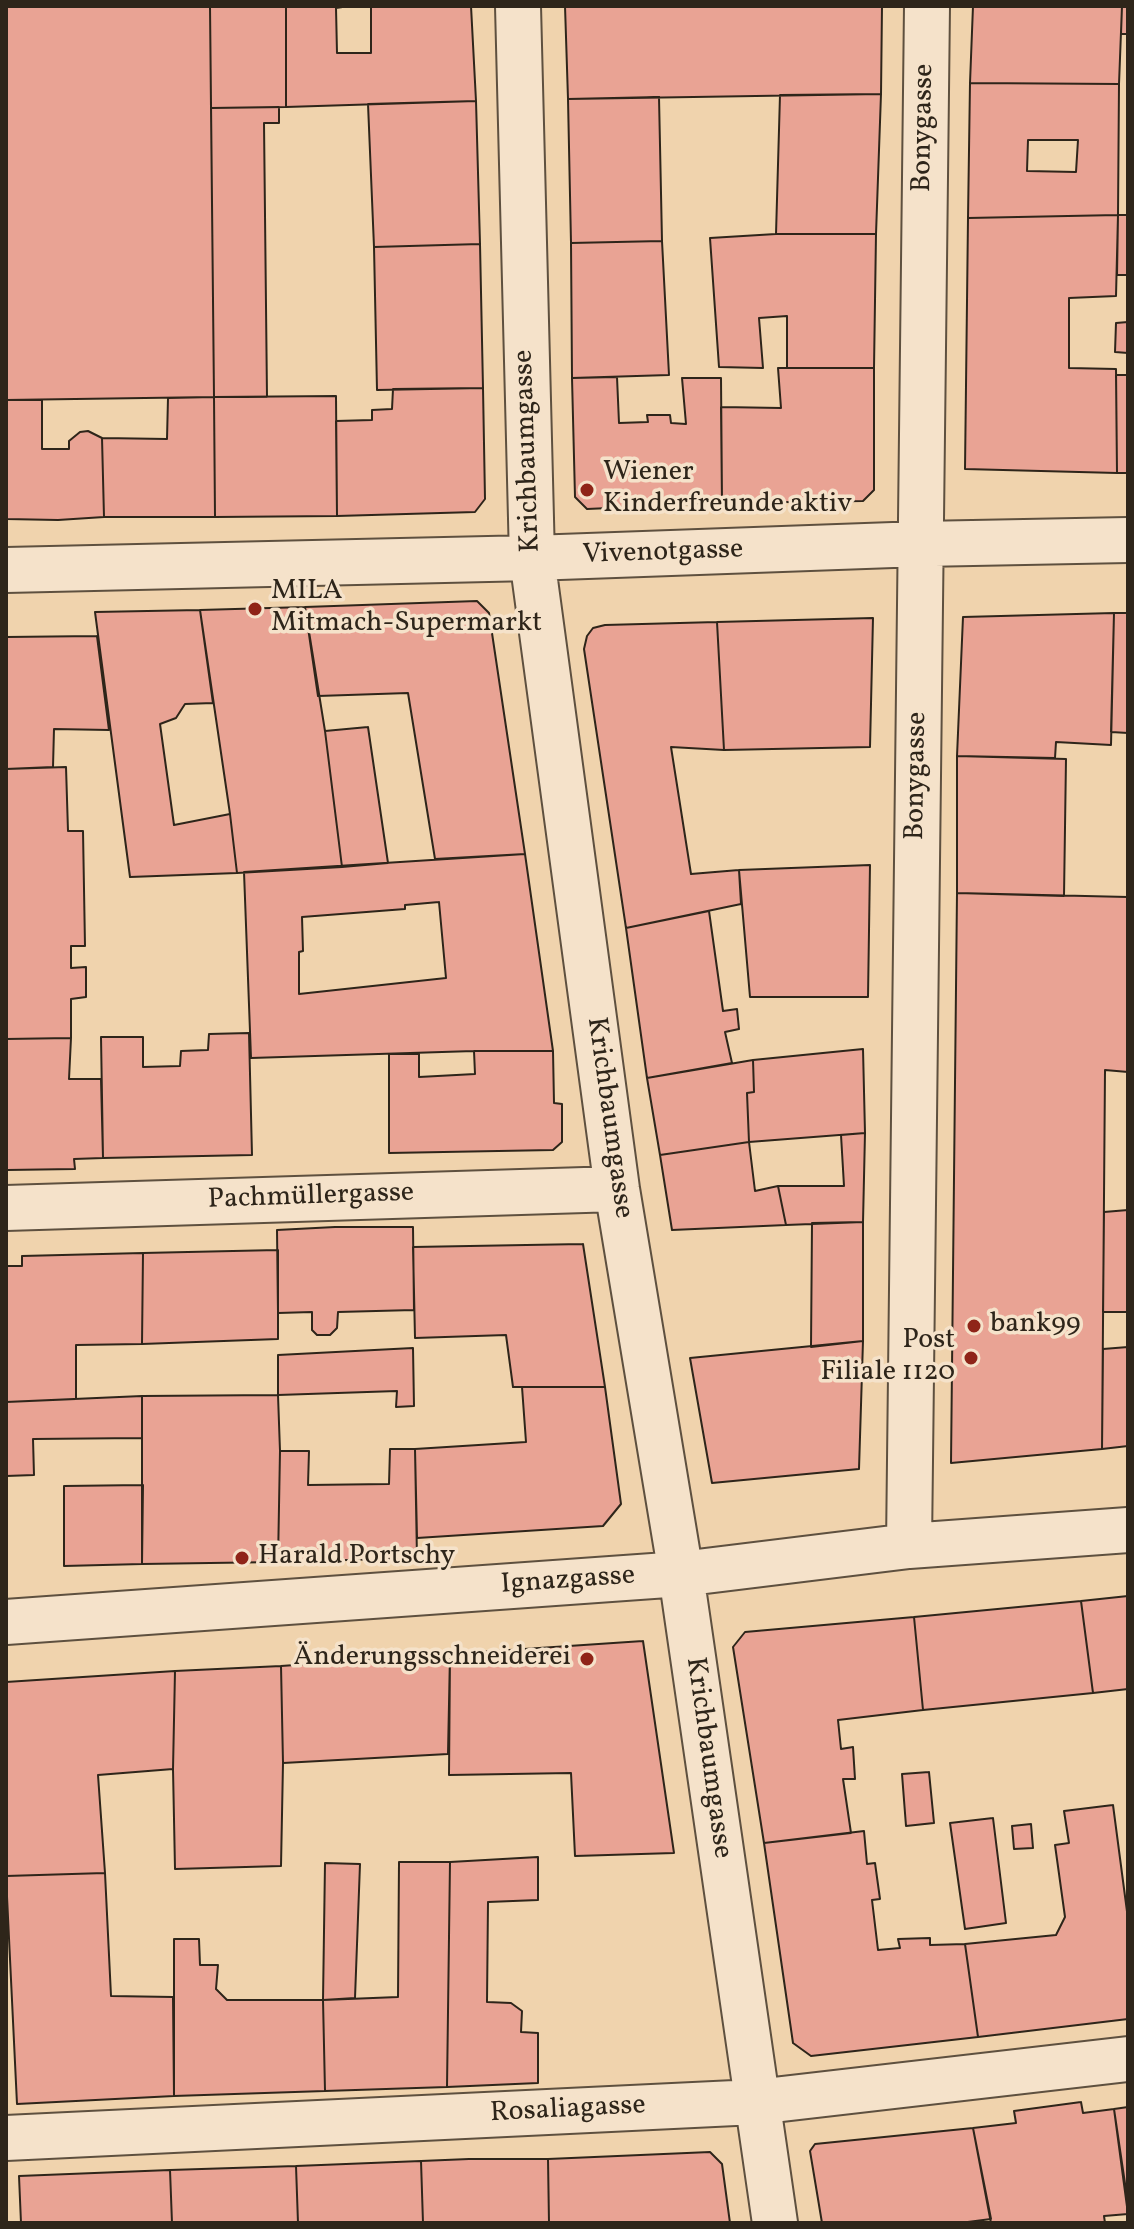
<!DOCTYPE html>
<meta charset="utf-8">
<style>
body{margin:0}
#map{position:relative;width:1134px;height:2229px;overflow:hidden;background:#f0d3ad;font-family:Vollkorn,serif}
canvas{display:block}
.frame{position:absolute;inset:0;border:8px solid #2e251a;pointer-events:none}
</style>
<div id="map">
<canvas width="1134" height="2229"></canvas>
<div class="frame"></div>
</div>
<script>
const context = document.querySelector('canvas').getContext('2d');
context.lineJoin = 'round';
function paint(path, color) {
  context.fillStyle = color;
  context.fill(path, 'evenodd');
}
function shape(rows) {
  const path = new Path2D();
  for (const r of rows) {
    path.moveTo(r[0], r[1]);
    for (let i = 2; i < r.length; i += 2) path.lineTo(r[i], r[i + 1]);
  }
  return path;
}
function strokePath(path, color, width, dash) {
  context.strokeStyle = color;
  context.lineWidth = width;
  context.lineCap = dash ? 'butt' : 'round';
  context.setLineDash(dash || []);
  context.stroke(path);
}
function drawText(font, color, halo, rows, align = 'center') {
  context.font = font + ' Vollkorn,serif';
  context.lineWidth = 7;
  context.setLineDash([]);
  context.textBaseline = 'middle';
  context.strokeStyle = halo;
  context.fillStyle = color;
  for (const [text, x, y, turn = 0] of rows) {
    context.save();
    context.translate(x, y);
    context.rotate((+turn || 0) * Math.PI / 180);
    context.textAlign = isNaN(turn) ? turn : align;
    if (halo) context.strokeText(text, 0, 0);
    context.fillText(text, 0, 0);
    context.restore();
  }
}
const building = shape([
 [6,6,210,6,214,397,6,400,6,6],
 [210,6,286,6,286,107,211,108,210,6],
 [286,6,349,6,336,8,337,53,371,53,371,6,471,6,476,101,286,107,286,6],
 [565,6,882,6,881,94,568,99,565,6],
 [973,6,1122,6,1119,84,970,83,973,6],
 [1122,6,1128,6,1128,34,1121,34,1122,6],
 [970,83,1119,84,1118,215,968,218,970,83],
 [1028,140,1078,140,1076,172,1027,171,1028,140],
 [881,94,876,234,776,234,780,95,881,94],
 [659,97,662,241,571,243,568,99,659,97],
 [476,101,480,244,374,247,368,104,476,101],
 [279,107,279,123,264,123,267,397,214,397,211,108,279,107],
 [1118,215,1116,296,1069,298,1069,368,1116,369,1117,473,965,469,968,218,1118,215],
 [1118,215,1128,215,1128,275,1117,275,1118,215],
 [776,234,876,234,874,368,787,368,787,316,759,318,763,368,719,367,710,238,776,234],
 [662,241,669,375,572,378,571,243,662,241],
 [480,244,483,388,377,390,374,247,480,244],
 [1128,322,1128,353,1115,352,1116,323,1128,322],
 [778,368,874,368,874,490,863,501,722,503,721,407,781,408,778,368],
 [1116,375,1128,375,1128,473,1117,473,1116,375],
 [617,377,619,423,648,422,647,415,670,415,671,423,686,424,682,378,721,378,722,503,587,509,575,497,572,378,617,377],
 [483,388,485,499,475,512,337,516,336,421,372,420,372,410,392,409,393,389,483,388],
 [336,396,337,516,215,517,214,397,336,396],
 [214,397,215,517,104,517,102,438,167,439,168,398,214,397],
 [6,400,42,400,42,449,69,449,69,441,80,432,88,431,102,438,104,517,58,520,6,519,6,400],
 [477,601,489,613,525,854,435,859,408,693,318,696,305,607,477,601],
 [305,607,325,731,342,867,237,873,230,814,200,610,305,607],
 [200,610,213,703,185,704,176,718,160,724,174,825,230,814,237,873,130,877,95,612,200,610],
 [1114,613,1128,613,1128,733,1111,732,1114,613],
 [1114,613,1111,745,1056,742,1055,758,957,756,963,617,1114,613],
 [873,618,870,747,724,750,717,622,873,618],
 [717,622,724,750,671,747,691,874,739,870,741,904,626,928,584,649,587,636,593,628,605,625,717,622],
 [97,636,109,730,54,729,53,767,6,769,6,637,97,636],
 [368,727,388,863,342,867,325,731,368,727],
 [957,756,1066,759,1064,896,957,893,957,756],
 [66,767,68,831,83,831,85,946,71,946,71,968,86,967,86,997,71,999,71,1038,6,1039,6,769,66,767],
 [525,854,553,1051,474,1051,251,1058,244,872,525,854],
 [439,902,446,978,299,994,299,952,303,951,302,917,405,909,405,905,439,902],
 [870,865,868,997,750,997,739,870,870,865],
 [957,893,1128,897,1128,1072,1105,1070,1102,1449,951,1463,957,893],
 [709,911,723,1011,737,1009,739,1029,725,1032,732,1063,647,1078,626,928,709,911],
 [249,1033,252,1155,103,1158,101,1037,143,1037,143,1067,180,1066,181,1051,208,1050,209,1034,249,1033],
 [71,1038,69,1079,101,1079,103,1158,74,1159,75,1169,7,1170,6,1039,71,1038],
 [863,1049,865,1133,749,1142,747,1093,754,1092,753,1060,863,1049],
 [474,1051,553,1051,554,1103,562,1104,562,1142,553,1150,389,1153,389,1054,419,1054,419,1077,475,1074,474,1051],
 [753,1060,754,1092,747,1093,749,1142,660,1155,647,1078,753,1060],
 [865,1133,863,1222,786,1225,778,1186,844,1186,841,1135,865,1133],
 [749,1142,755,1191,778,1186,786,1225,672,1230,660,1155,749,1142],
 [1128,1210,1128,1312,1103,1312,1104,1212,1128,1210],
 [863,1222,863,1341,811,1347,812,1223,863,1222],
 [335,1227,413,1227,414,1310,338,1312,337,1328,330,1335,317,1335,312,1330,312,1312,278,1313,277,1230,335,1227],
 [583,1244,605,1387,513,1387,506,1335,415,1338,413,1247,583,1244],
 [278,1250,278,1339,142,1344,143,1253,278,1250],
 [143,1253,142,1344,76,1345,76,1399,6,1402,6,1266,22,1266,22,1256,143,1253],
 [863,1341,859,1469,712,1483,690,1358,863,1341],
 [1128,1347,1128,1446,1102,1449,1103,1349,1128,1347],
 [413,1348,414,1406,396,1407,397,1391,278,1395,278,1355,413,1348],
 [522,1387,605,1387,621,1504,603,1526,417,1538,415,1449,526,1442,522,1387],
 [278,1395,280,1451,278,1562,142,1564,142,1396,278,1395],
 [142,1396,142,1438,33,1439,34,1475,6,1476,6,1402,142,1396],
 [390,1449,415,1449,417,1558,278,1562,280,1451,309,1451,308,1485,389,1484,390,1449],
 [143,1485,142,1564,64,1566,64,1486,143,1485],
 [1128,1596,1128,1689,1093,1693,1081,1601,1128,1596],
 [1081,1601,1093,1693,923,1710,914,1617,1081,1601],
 [914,1617,923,1710,838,1720,841,1749,853,1747,855,1779,843,1779,851,1833,764,1843,733,1647,745,1632,914,1617],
 [643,1641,674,1853,575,1856,571,1773,449,1775,450,1654,643,1641],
 [450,1654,448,1754,283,1763,281,1666,450,1654],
 [281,1666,283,1763,281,1866,175,1869,173,1769,175,1671,281,1666],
 [175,1671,173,1769,98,1775,105,1873,6,1876,6,1682,175,1671],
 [929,1772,934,1823,906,1826,902,1774,929,1772],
 [1113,1805,1128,1919,1128,2019,978,2037,965,1944,1056,1935,1065,1917,1055,1845,1069,1843,1064,1811,1113,1805],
 [993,1818,1006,1923,965,1929,950,1823,993,1818],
 [1031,1824,1033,1848,1014,1849,1012,1826,1031,1824],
 [864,1831,867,1864,875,1863,880,1899,872,1900,878,1950,900,1948,898,1939,930,1938,930,1945,965,1944,978,2037,811,2056,793,2043,764,1843,864,1831],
 [538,1857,538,1900,488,1902,487,2002,511,2003,522,2011,521,2032,538,2033,538,2083,447,2087,450,1862,538,1857],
 [399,1862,450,1862,447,2087,325,2091,323,2000,398,1997,399,1862],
 [325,1863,360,1864,355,1998,323,2000,325,1863],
 [105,1873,111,1996,173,1997,174,2096,17,2104,6,1876,105,1873],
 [174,1939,199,1939,200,1965,218,1965,216,1989,227,2000,323,2000,325,2091,174,2096,174,1939],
 [1081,2102,1083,2113,1114,2109,1128,2214,1104,2216,1105,2223,991,2223,973,2128,1016,2123,1014,2111,1081,2102],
 [1128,2107,1128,2204,1114,2109,1128,2107],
 [973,2128,991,2219,960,2223,822,2223,810,2151,815,2144,973,2128],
 [710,2152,722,2164,730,2223,549,2223,548,2159,710,2152],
 [469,2159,548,2159,549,2223,423,2223,421,2161,469,2159],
 [421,2161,423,2223,298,2223,296,2166,421,2161],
 [296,2166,298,2223,172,2223,170,2170,296,2166],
 [170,2170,172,2223,21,2223,19,2176,170,2170]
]);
paint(building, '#e9a394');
strokePath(building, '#2e251a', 2);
const minor = shape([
 [518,6,532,558,617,1189,681,1574,775,2223],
 [6,570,532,558,921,544,1128,540],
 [6,1208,617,1189],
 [909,1546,927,6],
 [6,1622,681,1574,909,1546,1128,1530],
 [6,2138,756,2102,1128,2059]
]);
strokePath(minor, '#5e503f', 48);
strokePath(minor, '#f5e2ca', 44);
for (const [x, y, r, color] of [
 [587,490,8,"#8f2418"],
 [255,609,8,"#8f2418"],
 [974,1326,8,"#8f2418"],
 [971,1358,8,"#8f2418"],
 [242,1558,8,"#8f2418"],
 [587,1659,8,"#8f2418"]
]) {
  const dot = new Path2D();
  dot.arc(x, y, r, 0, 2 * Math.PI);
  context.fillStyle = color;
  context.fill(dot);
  strokePath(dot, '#f5e2ca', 3);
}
drawText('28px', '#2e251a', '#f5e2ca', [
 ["Bonygasse",925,128,-89],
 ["Krichbaumgasse",529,451,-92],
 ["Vivenotgasse",663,554,-2],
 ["Bonygasse",918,776,-89],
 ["Krichbaumgasse",608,1118,82],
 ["Pachmüllergasse",311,1198,-2],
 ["Ignazgasse",568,1582,-4],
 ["Krichbaumgasse",707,1758,82],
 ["Rosaliagasse",568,2111,-3]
]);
drawText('28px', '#2e251a', '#f5e2ca', [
 ["Wiener",603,474],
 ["Kinderfreunde aktiv",603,506],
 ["MILA",271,593],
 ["Mitmach-Supermarkt",271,625],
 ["bank99",990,1326],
 ["Post",955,1342,"right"],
 ["Filiale 1120",955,1374,"right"],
 ["Harald Portschy",258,1558],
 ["Änderungsschneiderei",571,1659,"right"]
], 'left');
</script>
